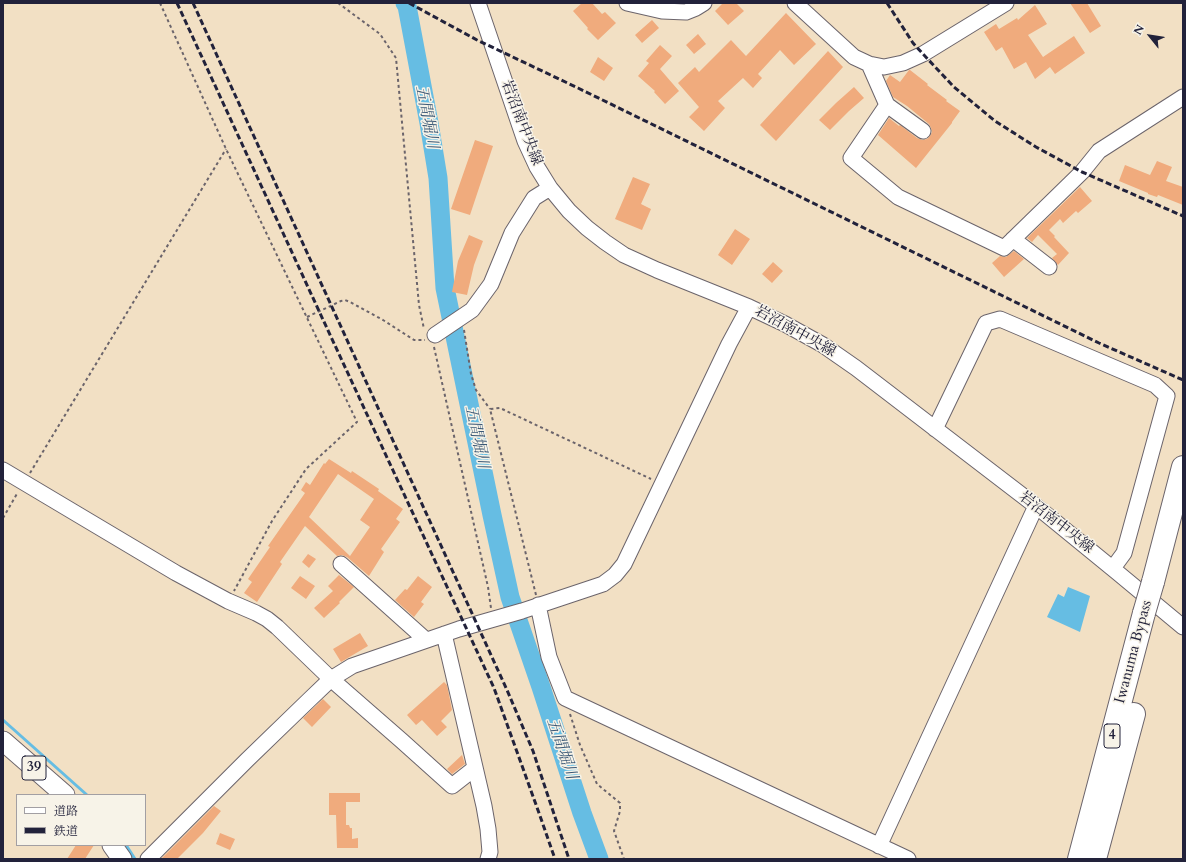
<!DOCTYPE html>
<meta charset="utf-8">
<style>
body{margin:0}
#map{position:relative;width:1186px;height:862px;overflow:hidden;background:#f2e0c4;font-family:Cardo,"Noto Serif JP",serif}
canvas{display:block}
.frame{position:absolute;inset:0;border:4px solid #22223b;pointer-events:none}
.legend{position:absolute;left:16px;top:794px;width:130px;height:52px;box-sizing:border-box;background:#f7f3e8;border:1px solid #a29fa3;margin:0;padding:5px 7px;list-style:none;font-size:12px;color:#22223b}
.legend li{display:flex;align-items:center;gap:8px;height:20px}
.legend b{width:20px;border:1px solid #a29fa3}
.north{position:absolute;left:1130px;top:16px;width:40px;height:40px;-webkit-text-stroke:3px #f7f3e8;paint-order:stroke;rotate:300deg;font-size:11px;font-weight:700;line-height:16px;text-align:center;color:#22223b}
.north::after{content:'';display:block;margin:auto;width:14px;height:18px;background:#22223b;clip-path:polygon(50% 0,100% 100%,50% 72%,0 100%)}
</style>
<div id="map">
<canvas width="1186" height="862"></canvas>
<div class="frame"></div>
<ul class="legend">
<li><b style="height:5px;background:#fff"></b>道路</li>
<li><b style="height:5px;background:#22223b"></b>鉄道</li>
</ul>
<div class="north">N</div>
</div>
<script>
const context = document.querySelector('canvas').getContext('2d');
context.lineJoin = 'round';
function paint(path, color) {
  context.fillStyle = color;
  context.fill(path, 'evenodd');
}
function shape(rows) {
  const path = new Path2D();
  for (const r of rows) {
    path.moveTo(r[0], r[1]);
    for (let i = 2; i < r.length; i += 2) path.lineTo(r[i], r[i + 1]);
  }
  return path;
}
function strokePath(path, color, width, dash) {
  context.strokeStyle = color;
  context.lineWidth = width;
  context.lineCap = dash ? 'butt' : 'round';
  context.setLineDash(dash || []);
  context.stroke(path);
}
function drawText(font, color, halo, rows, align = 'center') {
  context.font = font + ' Cardo,"Noto Serif JP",serif';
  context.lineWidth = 3;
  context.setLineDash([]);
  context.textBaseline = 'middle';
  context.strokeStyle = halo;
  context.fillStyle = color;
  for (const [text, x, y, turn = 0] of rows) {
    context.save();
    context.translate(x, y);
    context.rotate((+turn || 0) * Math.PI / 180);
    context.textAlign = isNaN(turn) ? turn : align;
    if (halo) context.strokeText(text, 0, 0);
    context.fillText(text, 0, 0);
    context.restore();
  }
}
paint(shape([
 [1068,587,1090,596,1080,632,1047,617,1058,594,1064,597]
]), '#66bde3');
strokePath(shape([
 [3,720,87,795],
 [126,845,135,859]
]), '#66bde3', 3);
strokePath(shape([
 [405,3,407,6,429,123,438,178,445,288,492,515,510,597,541,687,582,813,599,859]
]), '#66bde3', 19);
paint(shape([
 [582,3,592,3,602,14,605,12,616,23,598,40,587,29,588,28,573,11],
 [723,3,736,3,744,11,728,25,715,11],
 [1070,3,1087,3,1101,26,1090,33],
 [1035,5,1047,24,1028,35,1043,57,1074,36,1085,53,1055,74,1050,67,1035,79,1026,62,1014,69,1002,47,996,51,984,32,996,24,999,29,1017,18,1018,20],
 [786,13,816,44,794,65,780,50,758,74,762,78,753,88,743,78,718,101,725,108,704,131,689,117,699,107,678,83,695,67,699,72,731,40,746,56],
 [652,20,659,28,642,43,635,35],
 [698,34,706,44,694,54,686,45],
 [660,45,672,56,660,69,679,91,665,104,654,92,655,91,638,76,649,63,646,61],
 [828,51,843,67,776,141,760,125],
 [598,57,613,68,604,81,590,72],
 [909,70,910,70,928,84,927,85,947,100,946,101,960,111,952,122,952,123,916,168,878,135,889,118,899,126,900,125,917,138,922,140,927,139,930,136,932,132,931,128,929,124,907,106,893,97,886,81,890,75,900,82],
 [854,87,864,98,849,111,830,130,819,120,836,103],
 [475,140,493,146,470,215,451,209],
 [1157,161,1172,167,1166,181,1183,187,1183,205,1158,195,1157,197,1148,194,1148,193,1119,181,1125,165,1150,175],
 [633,177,650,184,641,204,651,209,642,230,615,219],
 [1080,187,1092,201,1078,213,1076,211,1063,223,1060,219,1049,230,1055,236,1054,237,1069,253,1058,265,1052,258,1057,254,1038,235,1032,242,1027,238],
 [735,229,750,239,732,265,718,255],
 [469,235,483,241,474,265,467,295,452,292,458,261],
 [1014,251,1024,259,1004,277,992,263,1000,256,1006,257],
 [773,262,783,271,772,283,762,274],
 [329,459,351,473,352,471,379,489,378,491,403,509,396,519,400,522,381,549,384,552,369,576,347,557,342,555,337,556,305,526,280,562,282,564,257,602,244,593,252,582,248,579,270,547,268,546,305,493,301,490,306,482,310,485,324,463,325,464],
 [338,474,374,499,360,520,370,527,350,556,309,517],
 [308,554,316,559,309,568,302,562],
 [339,575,354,587,339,602,340,603,324,618,314,608,333,591,328,586],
 [300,576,315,586,306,599,291,588],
 [418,576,432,587,421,602,424,604,414,617,395,600,405,589,407,590],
 [360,633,368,646,341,662,333,649],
 [444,682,447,685,452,710,441,721,447,727,437,736,422,720,416,725,407,715],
 [323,699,331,707,312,727,303,718],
 [462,755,465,764,452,774,447,769],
 [329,793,360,793,360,802,346,802,346,825,349,825,350,828,352,828,352,839,358,838,358,848,337,848,336,815,329,815],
 [214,806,221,811,203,833,177,859,161,859],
 [220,833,235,839,230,850,216,844],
 [76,845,94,845,85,859,67,859]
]), '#f0ab7d');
const minor = shape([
 [478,3,525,141,537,167,550,188,569,211,587,228,605,242,624,255,657,270,749,307,785,324,823,345,856,368,1036,506,1118,573,1183,627],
 [627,3,662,11,686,12,696,8,704,3],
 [795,3,854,57,869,64,884,67,903,63,923,54,1006,3],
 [869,64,887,105,851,158,898,197,1004,248,1082,172,1099,151,1183,97],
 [887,105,923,131],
 [1013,239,1049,267],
 [435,335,472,310,491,284,512,233,534,198,550,188],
 [935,429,986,323,1000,319,1155,385,1167,396,1124,553,1113,568],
 [3,470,176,573,228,601,256,613,267,619,277,627,331,679,402,741,452,786,475,768],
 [341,564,426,640],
 [538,605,549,657,565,698,908,859],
 [444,634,484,806,488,829,490,852,488,859],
 [879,846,1036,506],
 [148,859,247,760,309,700,331,679,352,666,459,629,522,611,603,584,615,575,624,564,729,344,749,307]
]);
const major = shape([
 [3,741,65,795],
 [112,845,122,859]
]);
const highway = shape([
 [1153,582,1183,467],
 [1079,859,1144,613],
 [1095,859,1134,714]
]);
strokePath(minor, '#6b646b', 17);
strokePath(major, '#6b646b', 21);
strokePath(highway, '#6b646b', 24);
strokePath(shape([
 [160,3,226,149,357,422,306,469,272,521,234,591],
 [338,3,380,34,396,58,419,305,424,329],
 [307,317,341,301,345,300,350,302,383,320,414,340,425,340],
 [464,330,471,374,476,390,490,409],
 [434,347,488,587,491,608],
 [30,473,226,149],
 [3,518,18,492],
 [536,595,490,409,500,408,651,479],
 [570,714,580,745,597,784,620,803,620,811,614,831,624,859]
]), '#6b646b', 2, [3, 3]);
strokePath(minor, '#fff', 15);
strokePath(major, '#fff', 19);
strokePath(highway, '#fff', 22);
strokePath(shape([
 [177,3,319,311,494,688,539,813,555,859],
 [193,3,507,690,533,751,569,859],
 [409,3,477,40,578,88,1099,343,1183,380],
 [887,3,913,43,923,54,954,87,995,121,1036,147,1082,172,1183,216]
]), '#22223b', 3, [6, 3]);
const highwayBridge = shape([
 [1144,613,1153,582]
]);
strokePath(highwayBridge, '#6b646b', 24, []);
strokePath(highwayBridge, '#fff', 22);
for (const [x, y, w] of [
 [1112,736,16],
 [34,768,24]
]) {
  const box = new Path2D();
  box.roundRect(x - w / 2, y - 12, w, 24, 3);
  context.fillStyle = '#f7f3e8';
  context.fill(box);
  strokePath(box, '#22223b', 1);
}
drawText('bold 14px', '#22223b', null, [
 ["4",1112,736],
 ["39",34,768]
]);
drawText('15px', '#22223b', '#f7f3e8', [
 ["岩沼南中央線",521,123,69],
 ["岩沼南中央線",795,332,29],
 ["岩沼南中央線",1056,523,38],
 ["Iwanuma Bypass",1134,652,-75]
]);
drawText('italic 16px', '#3a5876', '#f7f3e8', [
 ["五間堀川",426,117,79],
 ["五間堀川",476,437,78],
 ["五間堀川",561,749,71]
]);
</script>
